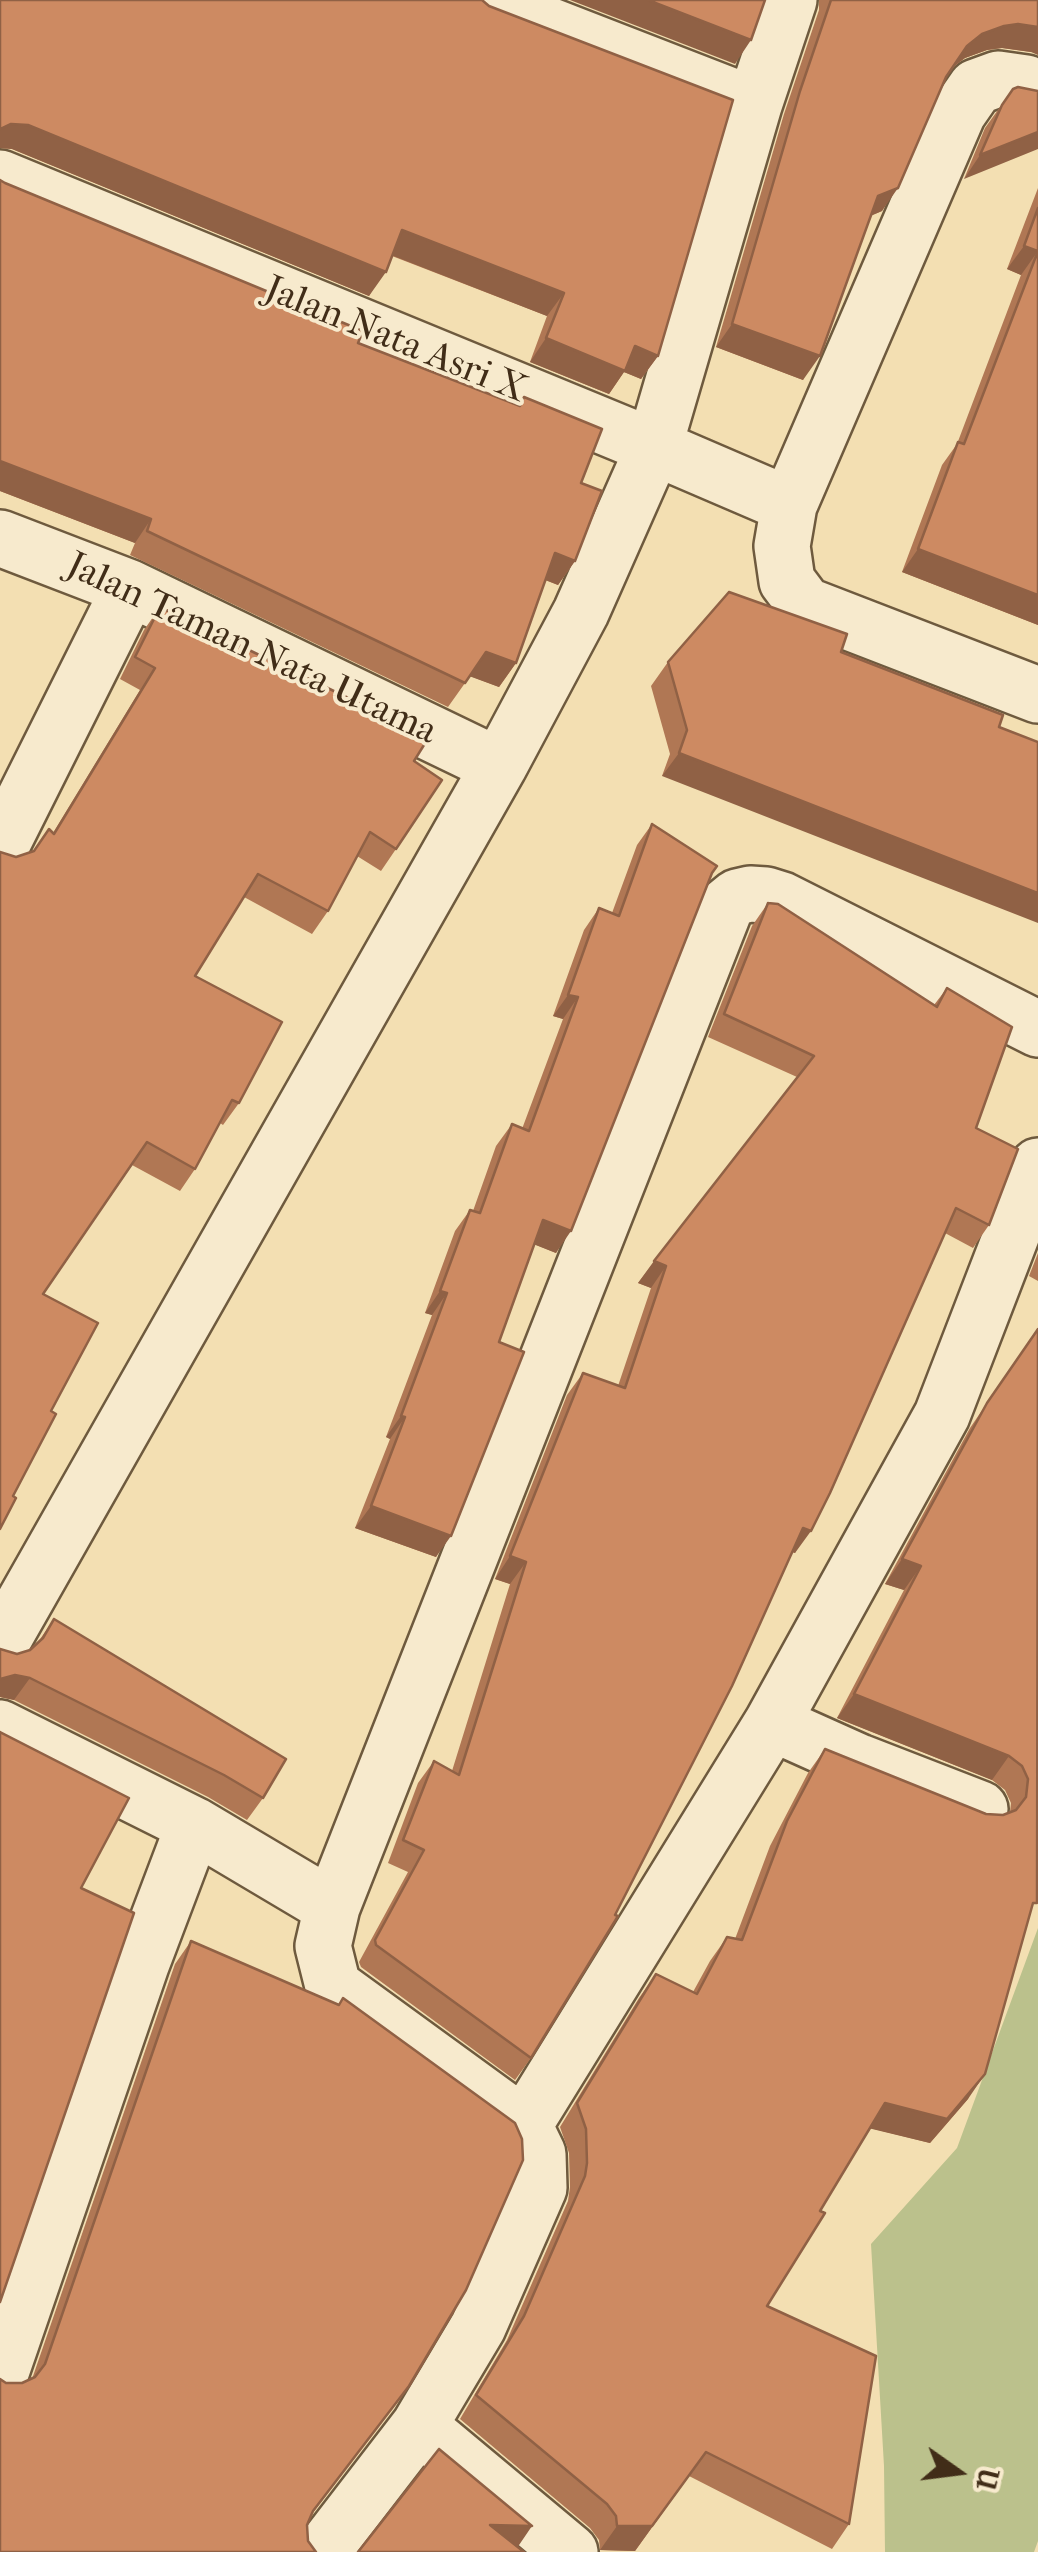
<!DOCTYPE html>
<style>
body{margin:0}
#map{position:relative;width:1038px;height:2552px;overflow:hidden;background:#f3dfb2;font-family:"IM FELL French Canon",serif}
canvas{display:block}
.north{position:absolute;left:908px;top:2422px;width:100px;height:100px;-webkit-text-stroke:8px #f7eacd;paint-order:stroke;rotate:104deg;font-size:28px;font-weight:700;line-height:40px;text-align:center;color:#412d18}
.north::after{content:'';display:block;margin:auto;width:35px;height:45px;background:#412d18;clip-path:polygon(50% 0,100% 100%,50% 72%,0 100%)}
</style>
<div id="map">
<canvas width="1038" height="2552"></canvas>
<div class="north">U</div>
</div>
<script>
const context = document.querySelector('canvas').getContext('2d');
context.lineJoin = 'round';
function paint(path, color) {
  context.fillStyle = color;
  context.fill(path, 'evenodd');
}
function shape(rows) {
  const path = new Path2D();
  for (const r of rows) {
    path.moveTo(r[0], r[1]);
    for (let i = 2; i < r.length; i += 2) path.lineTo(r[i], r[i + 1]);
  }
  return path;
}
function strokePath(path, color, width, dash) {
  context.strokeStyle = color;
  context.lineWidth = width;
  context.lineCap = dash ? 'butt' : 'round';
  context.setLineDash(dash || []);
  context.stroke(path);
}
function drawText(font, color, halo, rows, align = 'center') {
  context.font = font + ' "IM FELL French Canon",serif';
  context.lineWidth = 8;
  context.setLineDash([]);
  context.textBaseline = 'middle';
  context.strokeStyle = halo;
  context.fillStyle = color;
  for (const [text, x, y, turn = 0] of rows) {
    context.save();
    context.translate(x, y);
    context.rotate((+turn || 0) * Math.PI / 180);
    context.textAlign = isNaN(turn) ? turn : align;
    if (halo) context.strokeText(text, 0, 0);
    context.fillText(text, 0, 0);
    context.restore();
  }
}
paint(shape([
 [1038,1928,1038,2541,1034,2552,885,2552,884,2466,871,2244,957,2148]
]), '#bbc18c');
const minor = shape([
 [484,0,754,105],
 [1038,88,1026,83,998,79,976,87,958,113,789,505,782,546,787,581,805,605,1038,695],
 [0,178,654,447,789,505],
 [0,538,130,588,499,766],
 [0,848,130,588],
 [0,1645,499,766,581,612,654,447,754,105,789,0],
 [772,1723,859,1762,980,1809],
 [0,1728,194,1825],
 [524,2125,333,1986,323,1946,332,1907,726,906,737,897,750,894,766,895,782,900,1038,1029],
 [0,2375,141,1965,194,1825,332,1907],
 [419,2426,570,2552],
 [322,2552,419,2426,478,2327,539,2188,538,2154,524,2125,772,1723,942,1415,1038,1166]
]);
strokePath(minor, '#6e5a3e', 60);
strokePath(minor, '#f7eacd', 55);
paint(shape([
 [0,0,482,0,658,356,641,379,624,372,609,394,530,362,547,316,392,256,369,296,12,149,0,148],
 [819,0,1038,0,1031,52,1002,48,987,50,965,58,952,68,946,77,882,211,870,216,803,380,716,347,784,114,819,10],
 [1013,89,1038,91,964,179,985,128],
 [0,180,5,183,358,343,518,405,524,397,581,483,575,561,558,585,545,580,516,663,499,687,470,676,448,707,130,555,135,543,0,491],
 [1038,188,1038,625,902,572,942,465,957,444,1021,275,1007,269],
 [160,607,414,761,396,849,381,871,357,856,328,911,312,934,244,897,195,976,239,1103,223,1125,220,1123,195,1169,180,1191,132,1165,43,1294,51,1411,13,1496,16,857,34,851,53,833,140,690,120,679,144,630],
 [841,652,999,727,662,776,670,754,651,686,668,662],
 [652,824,712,873,556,1253,534,1244,499,1342,436,1557,355,1528,390,1439,386,1437,432,1315,425,1313,455,1231,470,1210,473,1211,496,1146,512,1124,522,1129,563,1019,553,1016,584,930,599,908,612,913,637,845],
 [768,903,934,1005,947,988,976,1128,989,1225,973,1248,945,1233,795,1553,792,1552,531,2058,515,2080,361,1967,359,1962,408,1872,388,1863,418,1783,434,1761,452,1771,510,1584,495,1579,567,1395,583,1373,618,1386,651,1288,638,1283,797,1077,708,1037,752,926],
 [1038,1253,1038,1281,1029,1276],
 [1038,1328,1031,1912,968,2099,930,2143,870,2128,820,2211,767,2306,849,2524,832,2549,689,2476,635,2551,600,2550,599,2540,590,2528,460,2419,507,2340,568,2201,570,2187,569,2153,560,2127,639,1998,656,1974,693,1992,710,1961,727,1937,735,1939,770,1846,808,1773,825,1749,986,1814,1003,1815,1010,1812,1011,1803,1005,1790,992,1780,837,1718,904,1590,885,1584,970,1428],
 [54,1619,263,1798,247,1820,208,1797,14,1700,0,1697,0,1649,17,1654,30,1650,36,1645],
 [191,1941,409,2386,311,2515,307,2525,308,2541,6,2383,22,2383,32,2379,175,1964]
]), '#b07754');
paint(shape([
 [570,0,648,0,751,40,735,64],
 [1018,24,1038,27,1038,55,1031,52,1002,48,987,50,965,58,950,69,967,46,982,34,1004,26],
 [11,124,28,125,386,272,369,296,12,149,0,148,0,129],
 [1038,132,1038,149,964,179,980,155],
 [898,188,882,211,861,220,878,196],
 [402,230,564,293,547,316,386,253],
 [1024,246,1038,251,1021,275,1007,269],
 [732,324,820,356,803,380,716,347],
 [546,338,635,346,658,356,641,379,624,372,609,394,530,362],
 [0,461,151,519,135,543,0,491],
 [918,549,1038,595,1038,625,902,572],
 [555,553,575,561,558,585,538,577],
 [486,652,516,663,499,687,469,676],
 [679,753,1038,893,1038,923,662,776],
 [568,995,578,997,563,1019,553,1016],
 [543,1220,571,1231,556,1253,528,1242],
 [654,1261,666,1266,651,1288,638,1283],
 [440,1291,447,1293,432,1315,425,1313],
 [401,1416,405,1417,390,1439,386,1437],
 [371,1506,451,1536,436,1557,355,1528],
 [803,1528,811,1531,795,1553,788,1550],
 [510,1556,526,1562,510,1584,495,1579],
 [902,1559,921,1566,904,1590,885,1584],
 [15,1675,30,1678,14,1700,0,1697,0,1679],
 [854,1694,1009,1756,992,1780,837,1718],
 [985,2074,968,2099,930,2143,868,2128,885,2103],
 [409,2386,393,2408,297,2533,313,2511],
 [706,2452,635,2551,600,2550,617,2526],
 [490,2525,532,2526,517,2548]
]), '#906145');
const building = shape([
 [0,0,482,0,489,6,733,100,658,356,635,346,625,371,546,338,564,293,402,230,386,272,28,125,11,124,0,129,0,0],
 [648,0,765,0,751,40,648,0],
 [831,0,1038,0,1038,27,1018,24,1004,26,982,34,967,46,946,77,898,188,878,196,820,356,732,324,800,91,831,0],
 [1018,87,1038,91,1038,132,980,155,1002,105,1013,89,1018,87],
 [0,180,5,183,363,331,358,343,520,406,524,397,602,429,581,483,602,491,575,561,555,553,516,663,486,652,465,683,147,531,151,519,0,461,0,180],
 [1038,208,1038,595,918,549,958,442,964,444,1038,251,1024,246,1038,208],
 [729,592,847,634,841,652,1003,715,999,727,1038,742,1038,893,679,753,687,730,668,662,729,592],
 [160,607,429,737,414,761,442,780,396,849,370,832,328,911,258,874,195,976,282,1022,239,1103,232,1100,195,1169,147,1142,43,1294,98,1323,51,1411,56,1414,13,1496,16,1498,0,1529,0,852,16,857,34,851,49,829,54,834,155,668,135,657,160,607],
 [652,824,717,866,712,873,571,1231,543,1220,499,1342,524,1352,451,1536,371,1506,405,1417,401,1416,447,1293,440,1291,470,1210,480,1213,512,1124,529,1131,578,997,568,995,599,908,619,916,652,824],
 [768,903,778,904,937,1007,947,988,1012,1027,976,1128,1018,1149,989,1225,956,1208,830,1493,811,1531,803,1528,732,1686,615,1915,618,1916,531,2058,376,1945,375,1940,424,1850,403,1840,434,1761,459,1775,526,1562,510,1556,583,1373,625,1388,666,1266,654,1261,814,1056,724,1014,768,903],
 [1038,1329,1037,1903,1033,1903,985,2074,947,2119,885,2103,820,2211,825,2213,767,2306,876,2356,849,2524,706,2452,652,2526,617,2526,616,2516,607,2504,476,2395,524,2316,585,2176,587,2163,586,2129,577,2103,656,1974,697,1994,727,1937,742,1940,787,1821,825,1749,986,1814,1003,1815,1016,1810,1026,1797,1028,1779,1022,1766,1009,1756,854,1694,921,1566,902,1559,987,1403,1038,1329],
 [54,1619,286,1759,263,1798,224,1775,30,1678,15,1675,0,1679,0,1649,17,1654,30,1650,43,1638,54,1619],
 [0,1732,129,1798,81,1888,134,1913,0,2302,0,1732],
 [191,1941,339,2005,343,1998,515,2123,522,2139,523,2160,466,2290,409,2386,313,2511,307,2525,308,2541,316,2552,0,2552,0,2379,6,2383,22,2383,35,2377,45,2364,191,1941],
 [439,2449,532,2526,490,2525,524,2552,358,2552,439,2449]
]);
paint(building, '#cd8a62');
strokePath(building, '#906145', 2.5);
drawText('38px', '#412d18', '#f7eacd', [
 ["Jalan Nata Asri X",395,341,22],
 ["Jalan Taman Nata Utama",251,650,25]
]);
</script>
